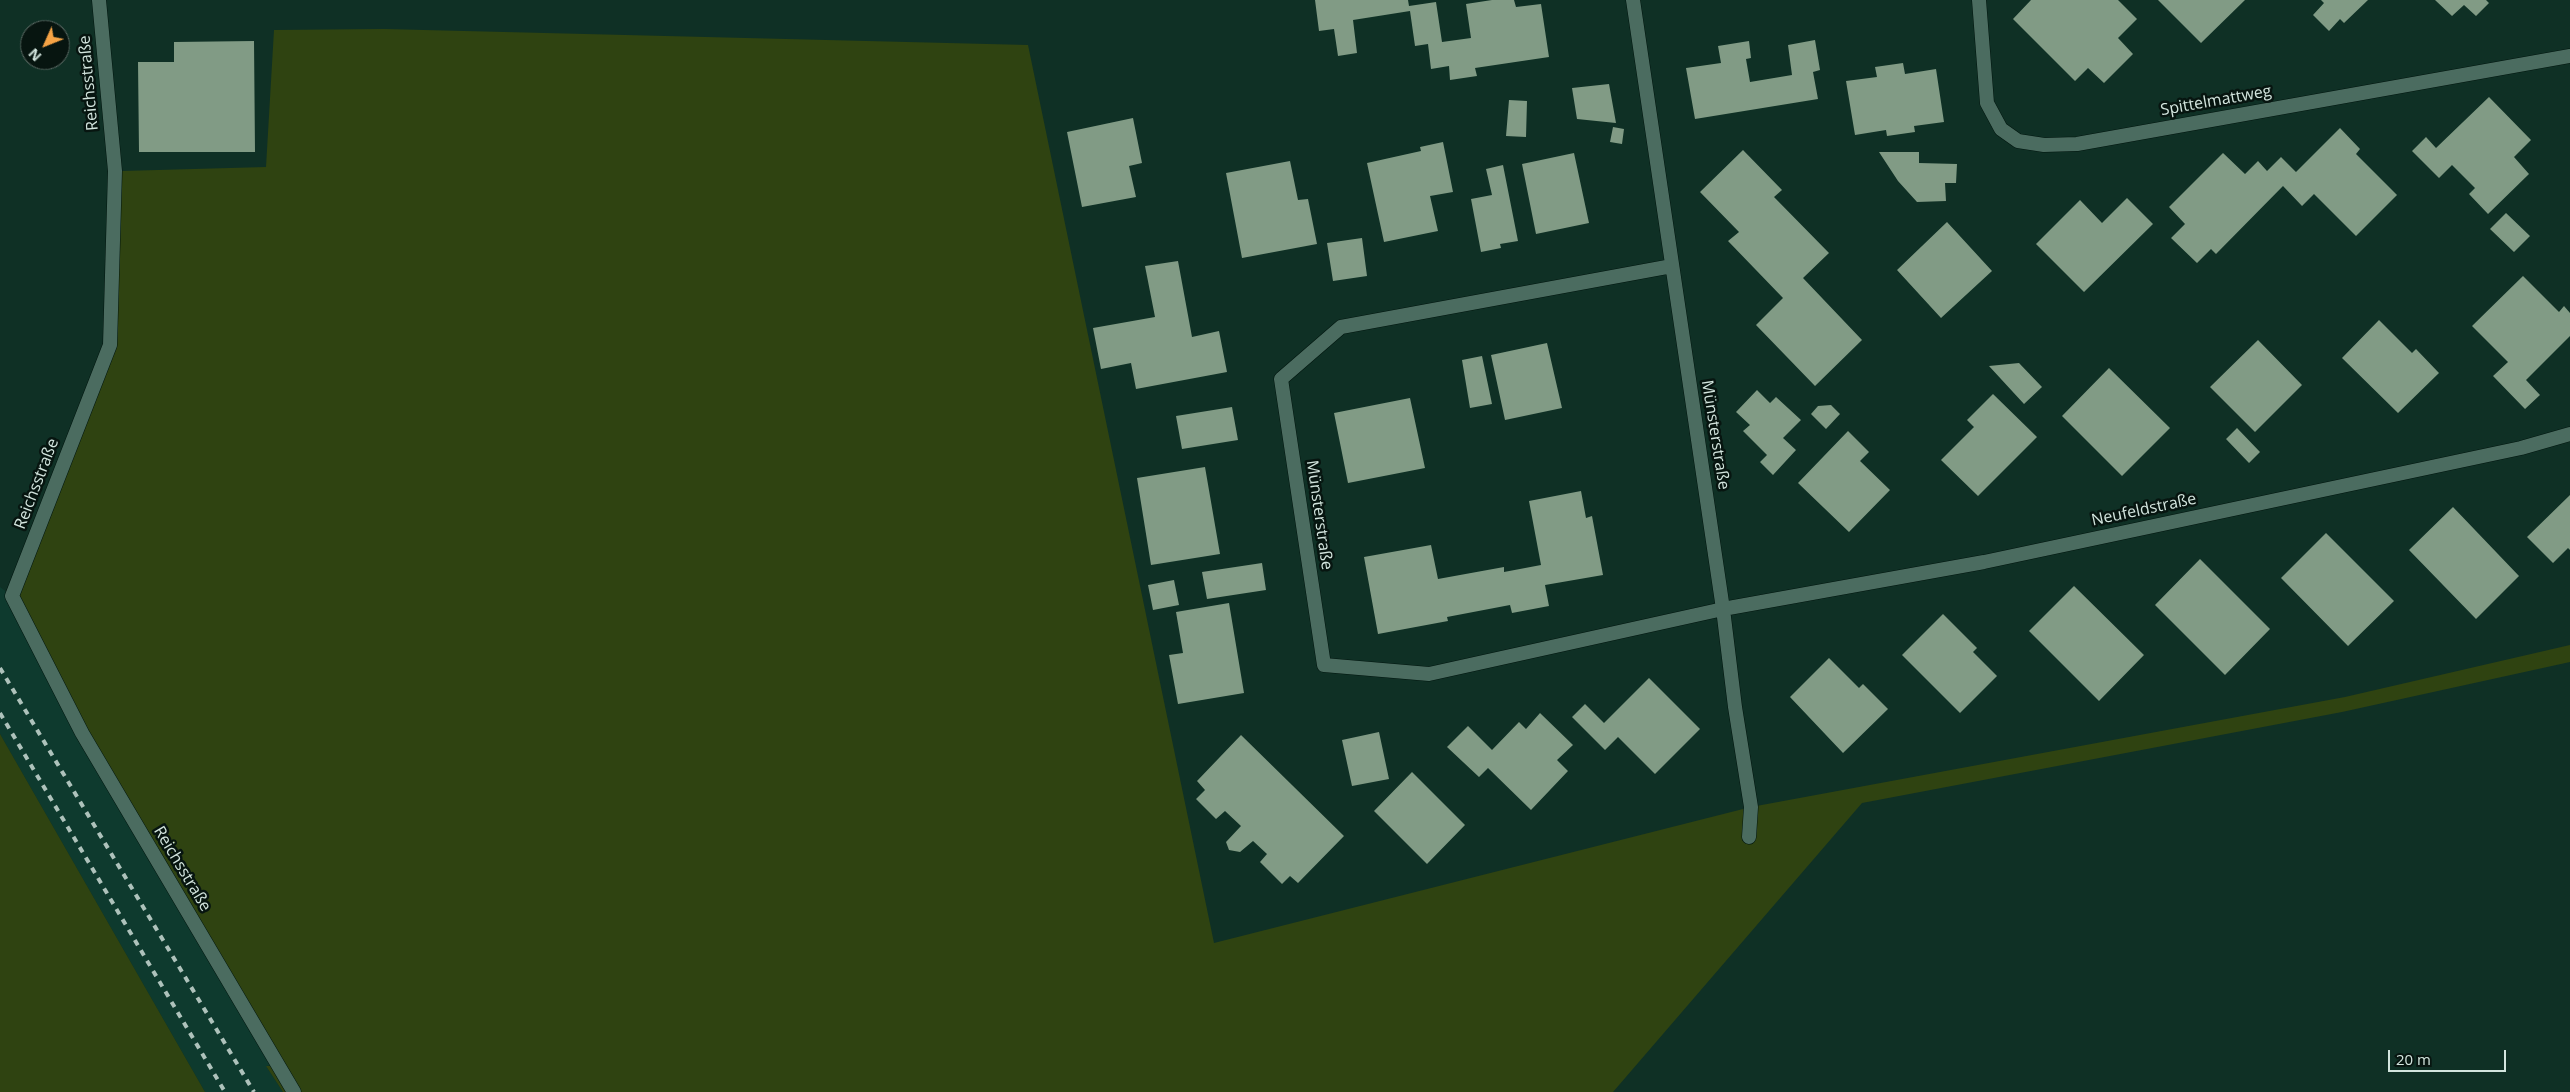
<!DOCTYPE html>
<meta charset="utf-8">
<style>
body{margin:0}
#map{position:relative;width:2570px;height:1092px;overflow:hidden;background:#0f3025;font-family:"Open Sans",sans-serif}
canvas{display:block}
.north{position:absolute;left:20px;top:20px;width:50px;height:50px;box-sizing:border-box;background:#071510;border:1px solid #596862;border-radius:50%;rotate:226deg;font-size:14px;font-weight:700;line-height:20px;text-align:center;color:#d3e5de}
.north::after{content:'';display:block;margin:auto;width:18px;height:22px;background:#f5a345;clip-path:polygon(50% 0,100% 100%,50% 72%,0 100%)}
.scale{position:absolute;left:2388px;top:1050px;width:118px;height:22px;box-sizing:border-box;border:2px solid #d3e5de;border-top:0;padding-left:6px;font-size:15px;line-height:18px;white-space:nowrap;color:#d3e5de;-webkit-text-stroke:4px #071510;paint-order:stroke}
</style>
<div id="map">
<canvas width="2570" height="1092"></canvas>
<div class="north">N</div>
<div class="scale">20 m</div>
</div>
<script>
const context = document.querySelector('canvas').getContext('2d');
context.lineJoin = 'round';
function paint(path, color) {
  context.fillStyle = color;
  context.fill(path, 'evenodd');
}
function shape(rows) {
  const path = new Path2D();
  for (const r of rows) {
    path.moveTo(r[0], r[1]);
    for (let i = 2; i < r.length; i += 2) path.lineTo(r[i], r[i + 1]);
  }
  return path;
}
function strokePath(path, color, width, dash) {
  context.strokeStyle = color;
  context.lineWidth = width;
  context.lineCap = dash ? 'butt' : 'round';
  context.setLineDash(dash || []);
  context.stroke(path);
}
function drawText(font, color, halo, rows, align = 'center') {
  context.font = font + ' "Open Sans",sans-serif';
  context.lineWidth = 5;
  context.setLineDash([]);
  context.textBaseline = 'middle';
  context.strokeStyle = halo;
  context.fillStyle = color;
  for (const [text, x, y, turn = 0] of rows) {
    context.save();
    context.translate(x, y);
    context.rotate((+turn || 0) * Math.PI / 180);
    context.textAlign = isNaN(turn) ? turn : align;
    if (halo) context.strokeText(text, 0, 0);
    context.fillText(text, 0, 0);
    context.restore();
  }
}
paint(shape([
 [0,587,12,596,278,1064,266,1066,283,1092,205,1092,0,734]
]), '#0e3a2e');
paint(shape([
 [384,29,1028,45,1214,943,1751,807,2345,697,2570,645,2570,662,2342,712,1862,803,1613,1092,283,1092,266,1066,286,1066,82,725,18,595,116,342,122,171,266,167,274,30],
 [0,734,205,1092,0,1092]
]), '#2f4311');
paint(shape([
 [1315,0,1408,0,1409,6,1436,2,1442,42,1471,38,1466,4,1492,0,1514,0,1516,7,1541,4,1549,57,1475,68,1477,76,1450,80,1449,66,1431,69,1428,44,1415,46,1410,11,1353,20,1357,53,1338,56,1334,29,1319,31],
 [2031,0,2118,0,2137,19,2118,38,2133,54,2104,83,2088,68,2075,81,2013,19],
 [2158,0,2245,0,2201,43],
 [2321,0,2368,0,2344,23,2340,19,2329,31,2313,15,2324,3],
 [2435,0,2486,0,2489,3,2476,16,2464,5,2452,16],
 [1815,40,1820,70,1813,72,1818,99,1695,119,1686,68,1721,63,1718,46,1749,41,1751,58,1746,59,1750,82,1792,75,1788,45],
 [254,41,255,152,139,152,138,62,174,62,174,42],
 [1903,63,1905,74,1936,69,1944,122,1914,126,1915,132,1887,136,1886,130,1855,135,1846,81,1877,77,1875,67],
 [1609,84,1616,123,1577,119,1572,88],
 [2489,97,2531,140,2514,157,2529,174,2488,214,2469,194,2475,188,2452,165,2439,178,2412,151,2426,137,2436,148],
 [1509,100,1527,101,1526,137,1506,136],
 [1133,118,1142,163,1129,166,1136,197,1082,207,1067,132],
 [1613,127,1624,129,1622,144,1610,142],
 [2340,128,2360,149,2356,154,2397,195,2356,236,2314,194,2302,206,2283,186,2216,254,2211,249,2197,263,2171,238,2185,224,2169,207,2223,153,2245,174,2258,161,2267,171,2281,157,2296,172],
 [1443,142,1453,192,1430,196,1438,231,1384,242,1367,163,1421,151,1420,147],
 [1743,150,1782,190,1774,197,1829,253,1803,278,1862,340,1815,386,1756,325,1783,298,1728,241,1739,232,1700,192],
 [1879,152,1919,152,1919,163,1957,164,1956,183,1945,183,1946,201,1917,202,1898,181],
 [1574,153,1589,223,1536,234,1522,164],
 [1290,161,1298,200,1308,199,1317,244,1242,258,1226,173],
 [1503,165,1518,241,1500,244,1501,248,1481,252,1471,199,1492,195,1486,169],
 [2127,198,2153,224,2084,292,2036,244,2080,200,2102,223],
 [2506,213,2530,236,2514,252,2490,229],
 [1947,222,1992,271,1941,318,1897,270],
 [1362,238,1367,276,1333,281,1327,243],
 [1178,261,1192,337,1219,331,1227,372,1136,389,1131,363,1101,369,1093,328,1155,317,1145,266],
 [2523,276,2559,312,2564,306,2570,313,2570,336,2526,380,2540,395,2525,409,2493,376,2508,362,2472,326],
 [2379,320,2412,353,2416,349,2439,373,2398,413,2342,358],
 [2258,340,2302,385,2255,432,2210,387],
 [1547,343,1562,408,1505,420,1491,355],
 [1482,356,1492,404,1470,408,1462,360],
 [2019,363,2042,387,2024,404,1989,366],
 [2109,368,2170,428,2122,476,2062,416],
 [1757,390,1770,403,1776,397,1801,420,1783,438,1796,450,1773,475,1760,462,1767,455,1743,431,1750,425,1736,412],
 [1993,394,2037,437,1978,496,1941,460,1974,427,1967,420],
 [1410,398,1425,468,1348,483,1334,413],
 [1831,405,1840,414,1826,429,1811,414,1818,406],
 [1232,407,1238,440,1182,449,1176,416],
 [2237,428,2260,452,2249,463,2226,439],
 [1848,431,1869,452,1860,461,1890,490,1849,532,1798,483],
 [1205,467,1220,554,1151,565,1137,478],
 [1581,491,1586,518,1592,516,1603,575,1545,585,1549,606,1512,613,1510,605,1447,617,1448,621,1378,634,1364,557,1431,545,1438,579,1504,567,1504,572,1541,565,1529,501],
 [2570,495,2570,550,2568,548,2553,563,2527,537],
 [2453,507,2519,576,2476,619,2409,550],
 [2326,533,2394,601,2348,646,2281,578],
 [2200,559,2270,629,2225,675,2155,605],
 [1262,563,1266,590,1207,599,1202,572],
 [1174,580,1179,605,1153,610,1148,585],
 [2074,586,2144,655,2099,701,2029,631],
 [1229,603,1244,693,1178,704,1169,655,1183,653,1176,612],
 [1943,614,1977,648,1973,652,1997,676,1960,713,1902,655],
 [1829,658,1859,688,1863,684,1888,709,1843,753,1790,697],
 [1649,678,1700,729,1655,774,1618,737,1605,750,1572,717,1585,704,1604,723],
 [1540,713,1573,745,1557,760,1568,771,1531,810,1488,768,1479,777,1447,747,1468,726,1492,750,1519,722,1526,729],
 [1379,732,1389,779,1352,786,1342,740],
 [1241,735,1344,836,1298,883,1290,876,1282,884,1260,862,1267,854,1253,841,1240,852,1229,850,1226,842,1241,826,1225,811,1216,819,1196,799,1205,790,1197,781],
 [1412,772,1465,825,1427,864,1374,811]
]), '#819b85');
const minor = shape([
 [99,0,115,171,110,345,12,596,82,733,294,1092],
 [1633,0,1723,609,1735,707,1751,807,1749,837],
 [1979,0,1987,103,2001,129,2018,141,2044,145,2077,144,2570,56],
 [1672,266,1341,327,1281,379,1324,665,1429,674,1723,609,1984,562,2521,448,2570,434]
]);
strokePath(minor, '#01160f', 15);
strokePath(minor, '#4b6c60', 14);
strokePath(shape([
 [0,668,254,1092],
 [0,713,225,1092]
]), '#aec2bb', 4, [6, 6]);
drawText('16px', '#d3e5de', '#071510', [
 ["Reichsstraße",89,83,-95],
 ["Spittelmattweg",2216,101,-10],
 ["Münsterstraße",1715,435,81],
 ["Reichsstraße",37,484,-69],
 ["Neufeldstraße",2144,510,-12],
 ["Münsterstraße",1319,515,82],
 ["Reichsstraße",182,869,59]
]);
</script>
